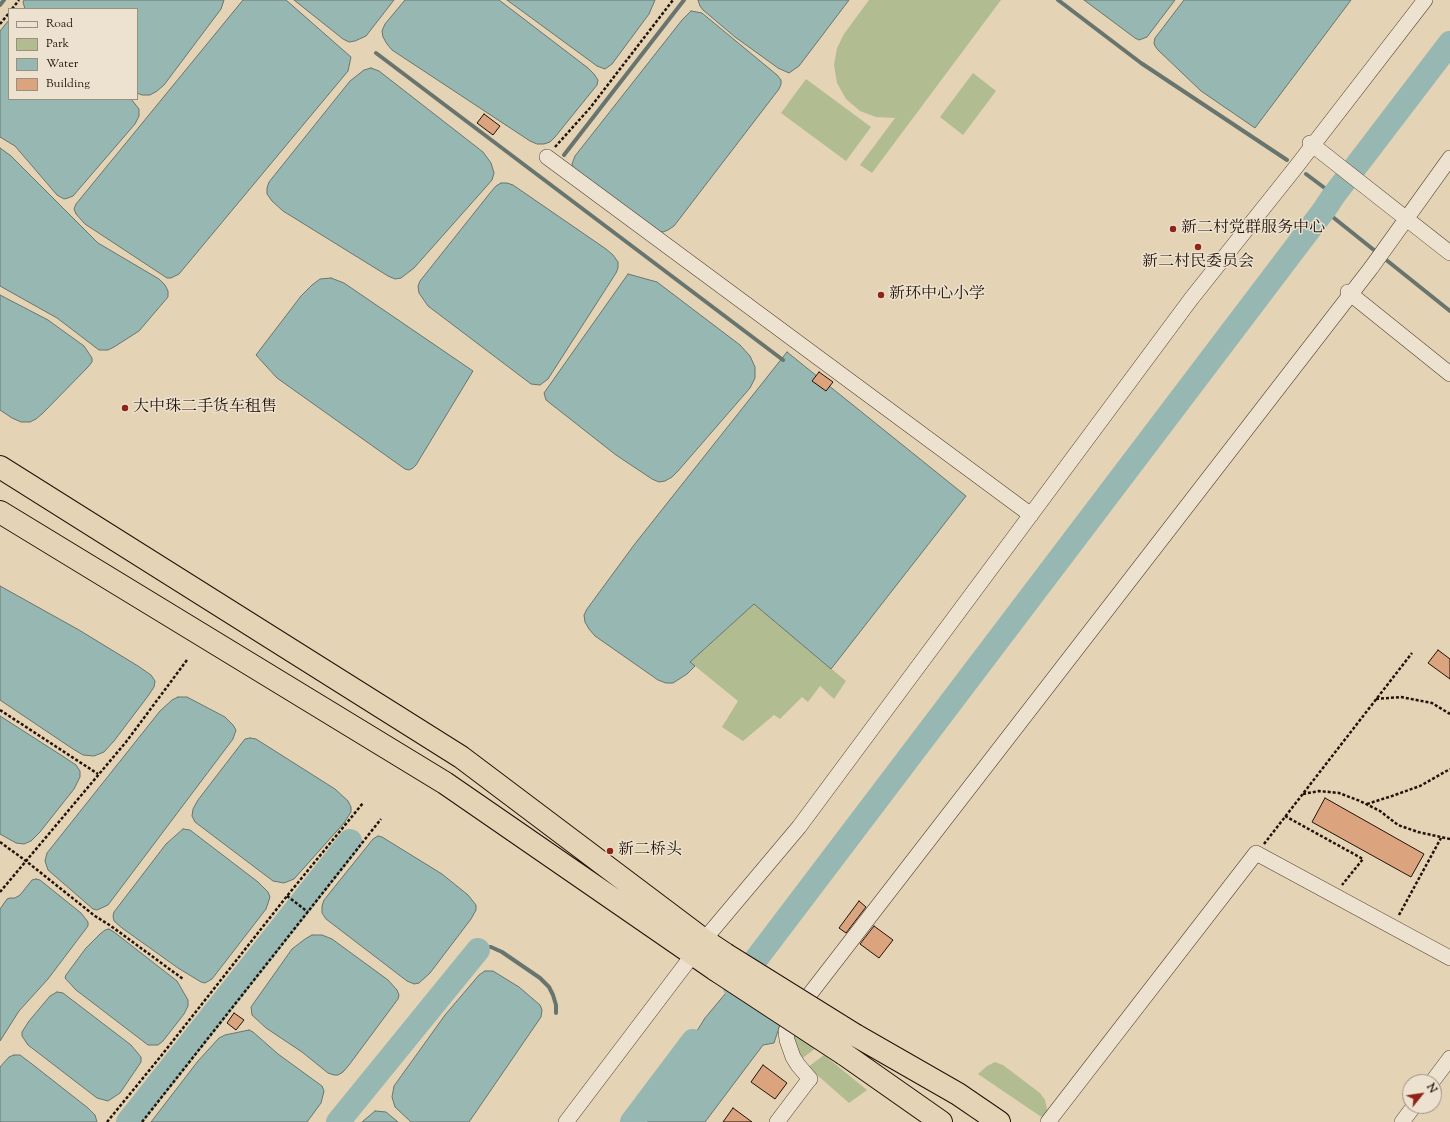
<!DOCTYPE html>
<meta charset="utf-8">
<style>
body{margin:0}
#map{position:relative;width:1450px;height:1122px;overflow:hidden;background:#e4d3b5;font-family:"Sorts Mill Goudy",serif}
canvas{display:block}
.legend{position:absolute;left:8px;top:8px;width:130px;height:92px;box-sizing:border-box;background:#ede2cf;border:1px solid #9c8f7f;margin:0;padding:5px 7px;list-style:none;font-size:12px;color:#221208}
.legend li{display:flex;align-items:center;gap:8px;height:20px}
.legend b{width:20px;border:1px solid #9c8f7f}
.north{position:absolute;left:1402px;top:1074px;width:40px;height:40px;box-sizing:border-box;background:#ede2cf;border:1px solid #9c8f7f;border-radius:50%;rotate:60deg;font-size:11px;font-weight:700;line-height:16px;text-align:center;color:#221208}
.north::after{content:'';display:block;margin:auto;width:14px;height:18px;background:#8f2418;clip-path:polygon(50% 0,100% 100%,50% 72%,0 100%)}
</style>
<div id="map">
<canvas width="1450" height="1122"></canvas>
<ul class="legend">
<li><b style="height:5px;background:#ede2cf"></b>Road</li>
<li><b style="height:11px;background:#b1bd90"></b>Park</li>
<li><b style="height:11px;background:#96b7b2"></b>Water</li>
<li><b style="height:11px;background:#dba47f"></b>Building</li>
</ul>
<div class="north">N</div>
</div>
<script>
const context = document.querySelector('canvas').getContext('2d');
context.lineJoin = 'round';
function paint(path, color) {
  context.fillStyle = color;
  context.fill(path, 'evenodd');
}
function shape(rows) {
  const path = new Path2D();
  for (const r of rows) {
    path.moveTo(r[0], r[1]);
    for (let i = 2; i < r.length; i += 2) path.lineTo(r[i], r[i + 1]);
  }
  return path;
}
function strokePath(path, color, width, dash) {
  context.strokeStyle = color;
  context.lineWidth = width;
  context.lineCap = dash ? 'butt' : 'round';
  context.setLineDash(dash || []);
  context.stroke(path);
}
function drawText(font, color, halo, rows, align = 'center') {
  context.font = font + ' "Sorts Mill Goudy","Noto Serif SC",serif';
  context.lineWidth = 3;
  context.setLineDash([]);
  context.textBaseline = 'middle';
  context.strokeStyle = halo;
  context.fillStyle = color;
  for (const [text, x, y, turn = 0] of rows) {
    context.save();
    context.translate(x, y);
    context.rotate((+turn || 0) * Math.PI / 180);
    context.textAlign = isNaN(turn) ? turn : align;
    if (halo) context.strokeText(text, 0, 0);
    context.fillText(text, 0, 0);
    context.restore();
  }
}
paint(shape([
 [869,0,1001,0,872,173,860,165,895,118,876,117,860,111,846,99,837,83,834,65,837,48,844,34],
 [973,73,996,91,963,135,940,117],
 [806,79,871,127,846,161,781,113],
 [754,604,846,681,834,699,820,686,808,702,802,697,780,719,774,715,743,741,722,727,738,701,690,662],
 [790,1031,817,1047,800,1060],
 [824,1055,867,1090,849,1103,808,1067],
 [995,1062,1003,1065,1040,1093,1045,1100,1049,1118,1040,1116,978,1074,987,1066]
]), '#b1bd90');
const water = shape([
 [24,0,224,0,221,9,164,85,157,91,150,95,142,95,137,93,137,9,25,9,23,2,24,0],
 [243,0,286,0,351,57,348,71,179,274,171,278,167,278,85,224,76,214,74,209,76,204,243,0],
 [294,0,394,0,366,36,355,41,349,42,343,39,294,0],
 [405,0,499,0,588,68,594,74,598,80,597,85,555,137,550,142,544,144,537,144,530,141,392,50,387,44,383,37,382,31,385,24,405,0],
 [507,0,655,0,649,14,612,64,605,69,597,66,507,0],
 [698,0,849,0,799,66,789,73,778,68,735,37,703,10,700,6,698,0],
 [1084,0,1175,0,1147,37,1139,40,1135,38,1084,0],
 [1184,0,1351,0,1255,128,1201,91,1158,50,1155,46,1154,43,1155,38,1184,0],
 [691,11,702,13,777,75,781,80,781,84,779,89,674,226,668,230,663,232,657,231,574,169,572,164,575,156,682,20,691,11],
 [9,20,9,99,131,99,139,109,139,116,135,124,73,196,68,198,64,199,57,195,15,146,0,137,0,31,9,20],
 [371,68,379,71,483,152,491,163,494,173,492,180,485,188,414,268,401,278,395,279,388,276,283,211,272,201,267,194,267,188,269,182,350,81,364,70,371,68],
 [0,148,11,156,98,243,159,279,165,285,168,291,168,297,139,331,114,347,108,350,99,350,57,318,0,286,0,148],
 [501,183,507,183,513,185,606,249,613,255,618,262,618,268,616,273,548,379,540,385,531,384,428,306,419,293,418,286,420,281,490,193,496,186,501,183],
 [628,274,657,282,740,345,750,356,755,367,755,378,750,388,678,471,672,477,665,481,659,482,652,479,616,455,546,400,544,393,628,274],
 [331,278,344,283,473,371,416,465,413,468,409,470,405,469,277,378,256,355,301,296,312,285,320,279,331,278],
 [0,295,48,320,84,346,92,358,92,362,88,367,43,413,36,419,30,422,21,422,12,418,0,410,0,295],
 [787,352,966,496,831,669,754,604,690,662,695,666,687,674,673,683,666,683,658,680,595,636,589,629,585,622,584,615,587,609,634,545,787,352],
 [0,586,79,630,138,666,151,675,155,681,154,687,148,696,114,741,104,752,94,756,83,755,73,749,0,700,0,586],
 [178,697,187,697,225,717,233,725,236,730,233,739,108,905,97,910,93,909,48,870,45,861,47,853,160,711,172,700,178,697],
 [0,716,64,757,76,765,80,771,80,777,74,789,40,832,31,841,24,844,16,843,0,834,0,716],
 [250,738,256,739,335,789,348,801,351,807,351,812,344,823,294,879,284,883,273,881,195,822,192,816,193,809,198,800,241,744,245,739,250,738],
 [183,829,190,830,258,882,268,892,270,897,266,909,212,979,205,983,201,982,178,968,122,928,114,921,113,916,114,912,166,844,183,829],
 [378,836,382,837,442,874,468,895,476,905,476,910,471,919,430,973,419,983,414,984,407,981,326,919,322,913,322,906,324,900,373,839,378,836],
 [36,879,40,880,81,913,88,922,88,926,48,979,19,1011,0,1041,0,909,7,899,10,898,15,898,20,895,32,880,36,879],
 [109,929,114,932,177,981,188,1000,188,1006,184,1014,163,1041,158,1045,148,1045,76,990,65,978,66,975,86,948,100,934,105,930,109,929],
 [312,935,322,935,332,939,388,980,397,990,399,995,398,999,349,1065,343,1072,338,1075,334,1075,328,1073,302,1052,266,1028,252,1015,251,1007,292,949,305,939,312,935],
 [485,971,493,971,519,987,540,1005,542,1010,541,1017,469,1122,411,1122,395,1107,392,1097,394,1086,445,1015,479,975,485,971],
 [736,981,784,1012,774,1043,763,1045,705,1122,631,1122,645,1104,653,1101,705,1018,736,981],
 [57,992,63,993,131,1045,141,1057,141,1062,135,1071,120,1093,108,1101,97,1098,28,1045,22,1036,22,1032,29,1021,50,996,57,992],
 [249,1030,253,1032,278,1054,322,1086,324,1091,321,1103,307,1122,151,1122,198,1061,219,1038,225,1035,249,1030],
 [14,1055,20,1055,32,1064,88,1108,95,1115,97,1122,0,1122,0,1067,9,1057,14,1055],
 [375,1111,386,1112,398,1122,362,1122,375,1111]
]);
paint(water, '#96b7b2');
strokePath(water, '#68756e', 1);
strokePath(shape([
 [1058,0,1141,63,1287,160],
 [0,5,4,0],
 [376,53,783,360],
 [564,155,684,0],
 [1306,174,1334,195],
 [1324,210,1450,311],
 [478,950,484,947,491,947,502,952,540,978,549,987,553,995,556,1005,556,1013]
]), '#68756e', 4);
strokePath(shape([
 [735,987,1324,210,1334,195,1450,43],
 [128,1122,350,841],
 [338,1122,478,950],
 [632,1122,693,1041]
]), '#96b7b2', 24);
const building = shape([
 [484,114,500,126,493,135,477,123,484,114],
 [819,372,833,382,826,391,812,381,819,372],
 [1438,650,1450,659,1450,679,1428,663,1438,650],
 [1325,798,1424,854,1411,877,1312,822,1325,798],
 [859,901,866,907,846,933,839,928,859,901],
 [874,926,893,940,879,958,860,944,874,926],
 [234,1013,244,1020,236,1030,227,1023,234,1013],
 [763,1065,787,1083,775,1099,751,1082,763,1065],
 [733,1108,752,1122,723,1122,733,1108]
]);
paint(building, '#dba47f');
strokePath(building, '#221208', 1);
const minor = shape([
 [1310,143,1450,253],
 [547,157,1031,515],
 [1348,292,1450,374],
 [810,1079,798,1065,793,1057,787,1040,786,1031,796,1012,1371,268,1450,158],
 [1432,1082,1450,1058],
 [566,1122,704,940,799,827,1191,299,1296,167,1425,0],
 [777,1122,808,1081],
 [1048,1122,1256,853,1450,958],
 [1402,1122,1414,1106]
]);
const highway = shape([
 [0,467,461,757,704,940,725,954],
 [0,512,445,783,716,970],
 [855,1035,958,1094,999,1122],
 [844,1054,941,1122]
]);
strokePath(minor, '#524233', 16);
strokePath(highway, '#221208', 24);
strokePath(shape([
 [12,9,19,0],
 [0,24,9,13],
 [555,147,590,108,673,0],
 [1376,699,1401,697,1432,703,1450,714],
 [0,710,98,774],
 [1303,794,1319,791,1339,793,1360,801,1380,811,1398,825,1418,832,1450,839],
 [1367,804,1392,796,1420,786,1450,769],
 [1285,816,1363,859,1342,885],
 [0,842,26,861,95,916,111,926,183,979],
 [1264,844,1412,653],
 [0,892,126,742,187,660],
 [287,896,308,912],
 [1399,915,1441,838],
 [107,1122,161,1056,287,896,363,803],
 [142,1122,381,819]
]), '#221208', 2.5, [3, 2]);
strokePath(minor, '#ede2cf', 15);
strokePath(highway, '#e4d3b5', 22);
const highwayBridge = shape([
 [725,954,855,1035],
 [716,970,844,1054]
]);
strokePath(highwayBridge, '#221208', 24, []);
strokePath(highwayBridge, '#e4d3b5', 22);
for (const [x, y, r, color] of [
 [1173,229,4,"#8f2418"],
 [1198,247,4,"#8f2418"],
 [881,295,4,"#8f2418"],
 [125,408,4,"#8f2418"],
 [610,851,4,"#8f2418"]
]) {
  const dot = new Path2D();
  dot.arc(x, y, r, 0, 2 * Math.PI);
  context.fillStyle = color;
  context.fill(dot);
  strokePath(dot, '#ede2cf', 1.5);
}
drawText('16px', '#221208', '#ede2cf', [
 ["新二村党群服务中心",1181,229],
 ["新二村民委员会",1198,263,"center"],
 ["新环中心小学",889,295],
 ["大中珠二手货车租售",133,408],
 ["新二桥头",618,851]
], 'left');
</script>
